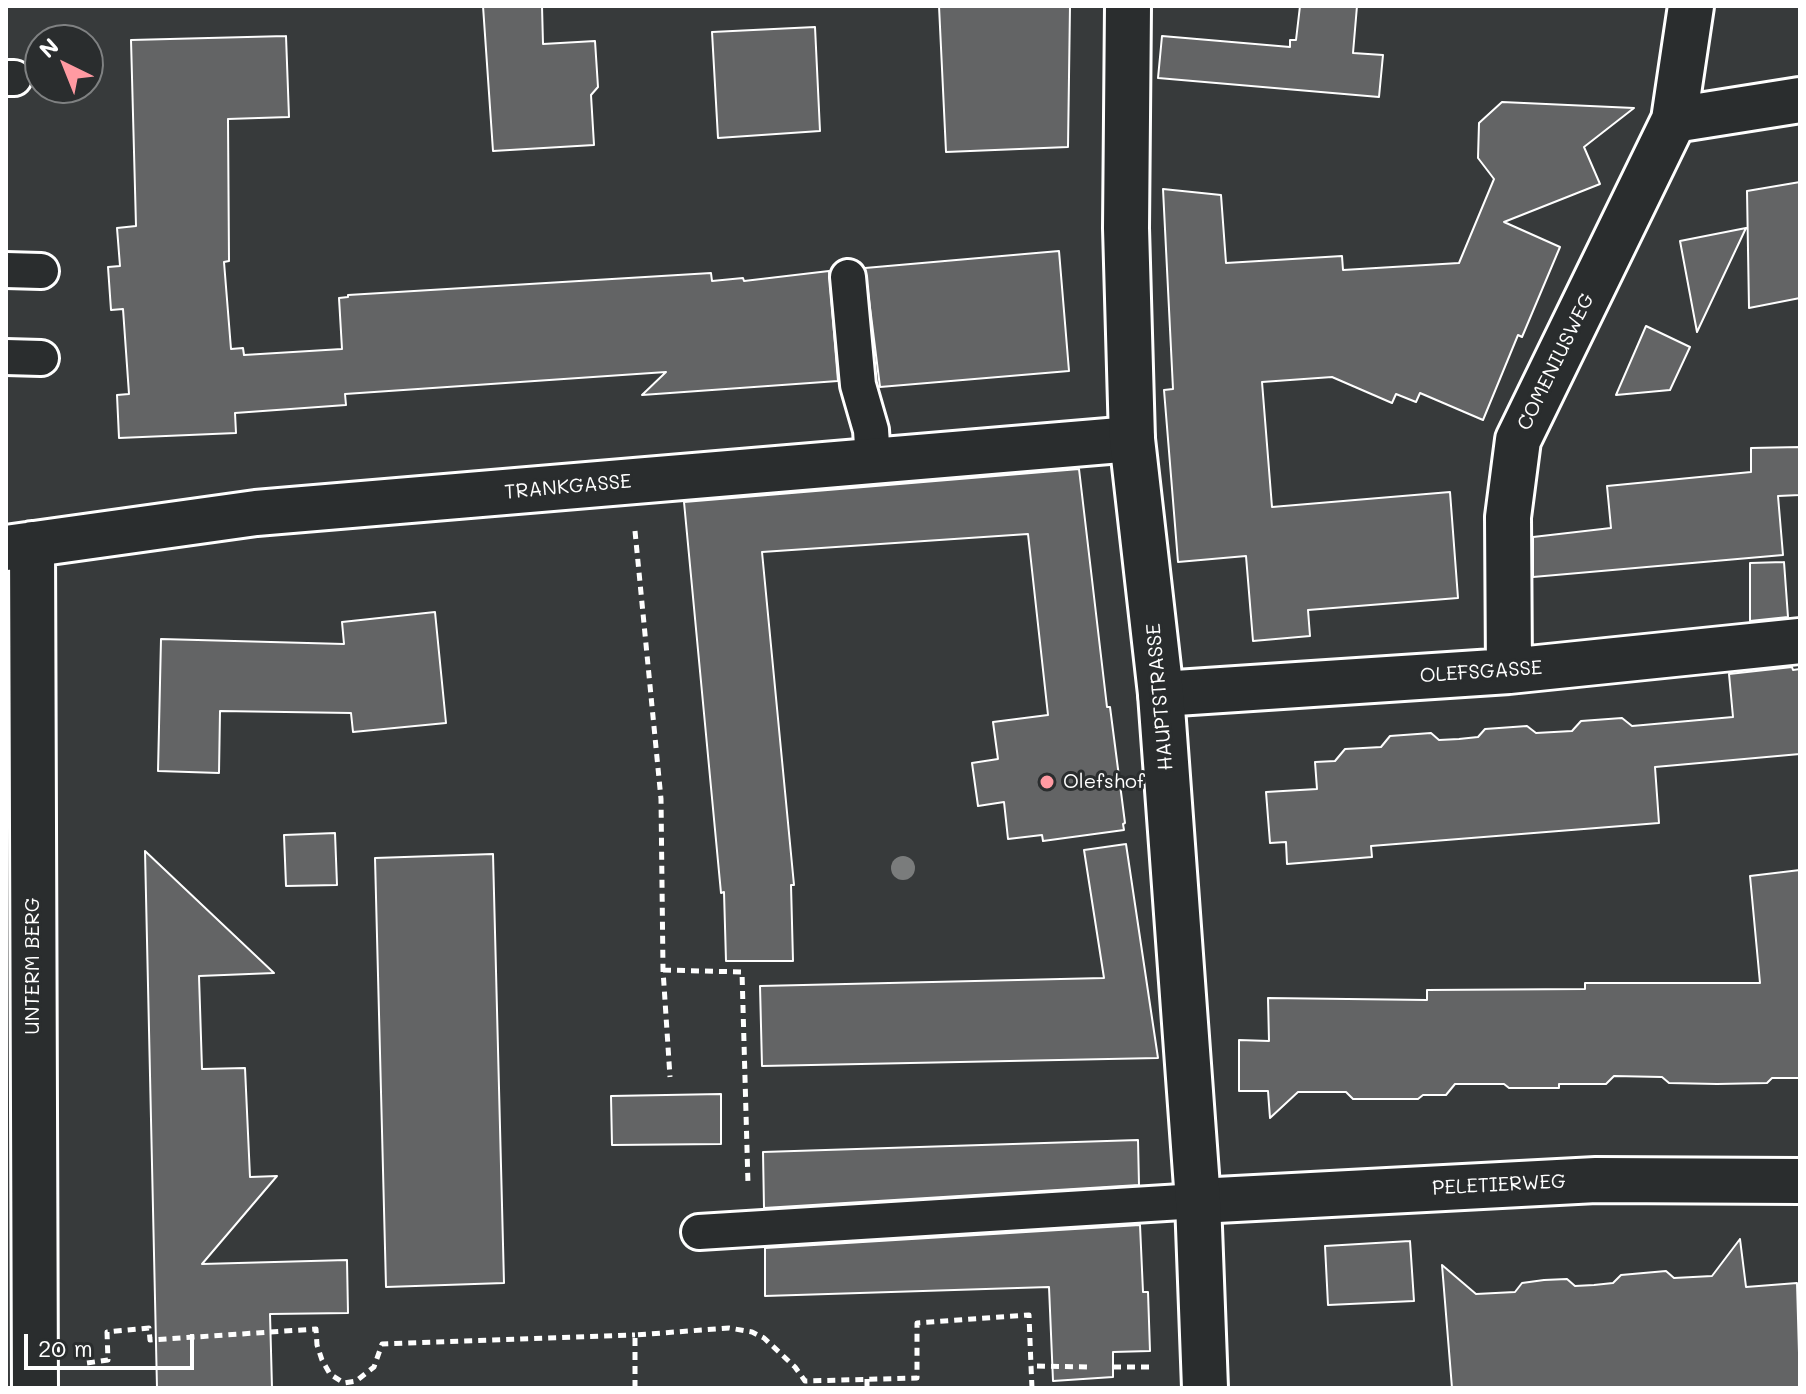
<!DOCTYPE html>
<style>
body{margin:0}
#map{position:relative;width:1806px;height:1394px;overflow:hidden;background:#373a3b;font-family:Mali,sans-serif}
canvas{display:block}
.frame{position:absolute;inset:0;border:8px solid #fff;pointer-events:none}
.north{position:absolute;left:24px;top:24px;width:80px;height:80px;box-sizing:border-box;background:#2a2d2e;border:2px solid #7f8182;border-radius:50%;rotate:317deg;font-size:22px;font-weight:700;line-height:32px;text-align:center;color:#fff}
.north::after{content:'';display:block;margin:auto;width:28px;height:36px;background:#ff9aa2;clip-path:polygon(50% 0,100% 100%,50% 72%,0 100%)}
.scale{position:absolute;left:24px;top:1334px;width:170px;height:36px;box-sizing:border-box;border:4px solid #fff;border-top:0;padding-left:10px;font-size:24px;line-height:28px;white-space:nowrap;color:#fff;-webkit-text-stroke:6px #2a2d2e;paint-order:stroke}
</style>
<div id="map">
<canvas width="1806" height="1394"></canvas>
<div class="frame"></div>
<div class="north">N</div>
<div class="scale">20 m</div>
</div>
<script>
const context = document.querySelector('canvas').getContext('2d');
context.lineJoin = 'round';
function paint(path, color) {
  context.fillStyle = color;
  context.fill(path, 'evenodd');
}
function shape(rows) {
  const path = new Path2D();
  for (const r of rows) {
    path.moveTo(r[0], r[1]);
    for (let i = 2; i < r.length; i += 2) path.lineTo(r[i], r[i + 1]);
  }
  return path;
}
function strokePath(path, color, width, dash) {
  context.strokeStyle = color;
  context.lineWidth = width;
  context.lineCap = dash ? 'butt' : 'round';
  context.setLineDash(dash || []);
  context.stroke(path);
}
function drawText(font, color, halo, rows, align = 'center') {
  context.font = font + ' Mali,sans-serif';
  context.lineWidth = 6;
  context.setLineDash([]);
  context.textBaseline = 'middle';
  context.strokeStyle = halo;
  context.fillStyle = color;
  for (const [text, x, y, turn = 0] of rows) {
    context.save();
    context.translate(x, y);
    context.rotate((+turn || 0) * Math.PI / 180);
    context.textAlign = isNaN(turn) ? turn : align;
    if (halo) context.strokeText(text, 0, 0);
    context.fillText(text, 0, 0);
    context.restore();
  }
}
const building = shape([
 [483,6,542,6,543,44,595,41,598,87,591,95,594,145,493,151,483,6],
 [939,6,1070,6,1068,147,946,152,939,6],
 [1300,6,1357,6,1353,53,1383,55,1379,97,1158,78,1162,36,1290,47,1290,40,1296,40,1300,6],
 [815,27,820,131,718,138,712,32,815,27],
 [286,36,289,117,228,119,229,261,224,262,231,349,243,348,244,355,342,349,339,298,348,297,348,295,711,273,712,281,743,278,744,281,829,271,838,381,642,395,666,372,345,394,346,405,235,413,236,433,119,438,117,395,129,394,123,309,111,310,108,267,120,266,117,228,136,226,131,40,286,36],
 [1502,102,1634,108,1584,147,1600,184,1504,222,1560,247,1522,337,1518,335,1483,420,1420,393,1416,402,1396,394,1392,403,1332,377,1262,382,1272,507,1450,492,1458,598,1308,610,1310,636,1253,641,1246,556,1178,562,1164,390,1173,389,1163,189,1221,195,1226,263,1342,256,1343,270,1459,263,1494,179,1478,158,1479,123,1502,102],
 [1800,182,1800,298,1749,308,1747,191,1800,182],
 [1746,228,1697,332,1680,241,1746,228],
 [1059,251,1069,371,880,387,865,268,1059,251],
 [1646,326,1690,347,1670,390,1616,395,1646,326],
 [1800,447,1800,495,1778,496,1783,555,1533,577,1533,537,1611,528,1607,486,1751,472,1751,448,1800,447],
 [1079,469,1107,707,1110,707,1125,823,1123,824,1124,830,1043,841,1042,835,1008,839,1004,802,978,806,972,763,998,759,993,722,1048,715,1028,534,762,552,794,885,791,885,793,961,726,961,724,892,721,893,684,502,1079,469],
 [1784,562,1788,617,1750,621,1750,563,1784,562],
 [435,612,446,723,353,732,351,713,220,711,219,773,158,771,161,639,344,644,342,622,435,612],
 [1792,667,1793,670,1800,669,1800,754,1655,767,1659,823,1371,846,1372,857,1287,864,1286,842,1270,843,1266,792,1317,789,1315,762,1335,761,1345,749,1381,747,1390,736,1431,733,1439,740,1459,739,1478,737,1485,729,1527,726,1536,733,1572,731,1581,721,1622,718,1632,726,1733,717,1729,674,1792,667],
 [335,833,337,885,286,886,284,835,335,833],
 [1126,844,1158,1058,762,1066,760,986,1104,978,1084,850,1126,844],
 [145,851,274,973,199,976,202,1069,245,1068,250,1177,277,1176,202,1264,347,1260,348,1313,270,1314,272,1388,157,1388,145,851],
 [493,854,504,1283,386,1287,375,858,493,854],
 [1800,870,1800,1078,1772,1078,1767,1083,1717,1084,1669,1083,1662,1077,1614,1076,1606,1084,1559,1084,1559,1088,1509,1088,1504,1084,1455,1084,1446,1095,1423,1095,1418,1099,1353,1099,1346,1092,1298,1092,1270,1118,1268,1091,1239,1091,1239,1040,1269,1041,1268,998,1427,1000,1427,990,1585,989,1585,983,1760,983,1750,876,1800,870],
 [721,1094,721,1144,612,1145,611,1096,721,1094],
 [1138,1140,1139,1185,764,1208,763,1152,1138,1140],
 [1140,1225,1143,1292,1148,1292,1150,1351,1113,1352,1113,1377,1053,1381,1049,1287,765,1296,765,1248,1140,1225],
 [1740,1239,1746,1287,1797,1283,1800,1388,1452,1388,1442,1265,1476,1294,1515,1292,1522,1283,1544,1280,1567,1279,1575,1286,1594,1285,1613,1283,1621,1275,1666,1271,1674,1278,1712,1276,1740,1239],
 [1410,1241,1414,1301,1328,1305,1325,1246,1410,1241]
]);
paint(building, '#636465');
strokePath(building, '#fff', 2);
const service = shape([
 [6,78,14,78],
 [6,270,41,271],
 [848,277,858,385,871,430,873,460],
 [6,357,41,358],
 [699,1232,1198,1201]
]);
const minor = shape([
 [1674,120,1800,100],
 [32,544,35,1388],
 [6,548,256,513,1132,439],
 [1509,671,1508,517,1518,440,1674,120,1691,6],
 [1161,694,1509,671,1800,641],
 [1198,1201,1596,1180,1800,1181]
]);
const secondary = shape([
 [1128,6,1126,228,1132,439,1161,694,1198,1201,1205,1388]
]);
strokePath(service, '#fff', 40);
strokePath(minor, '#fff', 50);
strokePath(secondary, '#fff', 50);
strokePath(shape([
 [635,531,661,799,663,970,670,1077],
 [663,970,742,972,748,1184],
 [87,1363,108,1360,107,1332,149,1328,150,1340,316,1329,317,1345,322,1360,330,1374,344,1383,356,1381,374,1367,382,1344,635,1335],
 [1113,1367,1155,1367],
 [867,1379,867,1388],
 [635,1388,635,1335,729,1328,752,1332,764,1338,795,1367,805,1381,917,1378,917,1323,1029,1315,1031,1366],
 [1032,1388,1031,1366,1088,1367]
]), '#fff', 5, [8, 6]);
strokePath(service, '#2a2d2e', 34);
strokePath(minor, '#2a2d2e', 44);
strokePath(secondary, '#2a2d2e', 44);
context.fillStyle = '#7a7c7c';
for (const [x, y] of [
 [903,868]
]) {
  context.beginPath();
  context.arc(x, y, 12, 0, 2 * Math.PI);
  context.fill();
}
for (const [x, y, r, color] of [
 [1047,782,8,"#ff9aa2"]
]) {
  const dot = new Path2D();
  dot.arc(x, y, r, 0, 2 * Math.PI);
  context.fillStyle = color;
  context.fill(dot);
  strokePath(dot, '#2a2d2e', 3);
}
drawText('20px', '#fff', '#2a2d2e', [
 ["COMENIUSWEG",1556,362,-64],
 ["TRANKGASSE",568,487,-5],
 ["OLEFSGASSE",1481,672,-4],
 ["HAUPTSTRASSE",1160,697,-95],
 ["UNTERM BERG",33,966,-90],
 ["PELETIERWEG",1499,1185,-3]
]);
drawText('20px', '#fff', '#2a2d2e', [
 ["Olefshof",1063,782]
], 'left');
</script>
